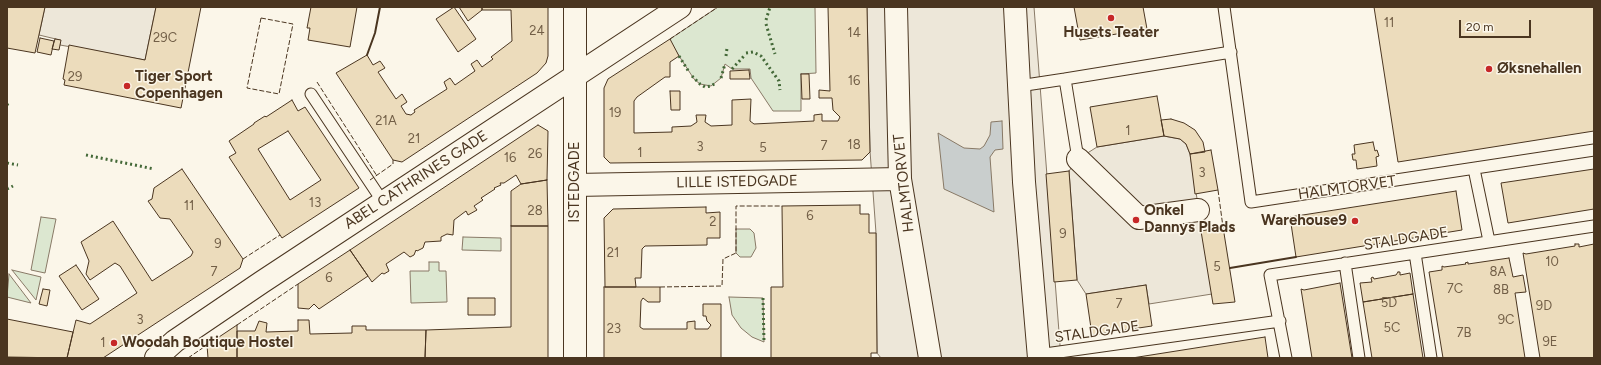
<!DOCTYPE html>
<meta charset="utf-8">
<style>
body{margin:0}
#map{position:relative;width:1601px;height:365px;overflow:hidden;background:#fbf6e9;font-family:Figtree,sans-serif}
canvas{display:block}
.frame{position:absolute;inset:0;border:8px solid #4a3520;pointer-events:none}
.scale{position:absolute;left:1459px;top:20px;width:72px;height:18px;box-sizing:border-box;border:2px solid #4a3520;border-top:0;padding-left:5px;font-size:12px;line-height:14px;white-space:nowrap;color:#4a3520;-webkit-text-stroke:3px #fbf6e9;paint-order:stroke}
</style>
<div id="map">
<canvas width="1601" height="365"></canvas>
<div class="frame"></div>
<div class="scale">20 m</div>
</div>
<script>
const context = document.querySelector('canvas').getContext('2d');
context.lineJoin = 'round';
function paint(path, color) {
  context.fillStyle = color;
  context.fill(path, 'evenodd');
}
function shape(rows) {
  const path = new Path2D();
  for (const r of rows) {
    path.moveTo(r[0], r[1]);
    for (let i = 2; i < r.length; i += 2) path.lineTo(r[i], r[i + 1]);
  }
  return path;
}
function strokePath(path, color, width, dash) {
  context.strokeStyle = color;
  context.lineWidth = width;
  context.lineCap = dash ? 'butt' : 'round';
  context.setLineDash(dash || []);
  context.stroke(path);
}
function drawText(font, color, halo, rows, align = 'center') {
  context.font = font + ' Figtree,sans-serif';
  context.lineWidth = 3;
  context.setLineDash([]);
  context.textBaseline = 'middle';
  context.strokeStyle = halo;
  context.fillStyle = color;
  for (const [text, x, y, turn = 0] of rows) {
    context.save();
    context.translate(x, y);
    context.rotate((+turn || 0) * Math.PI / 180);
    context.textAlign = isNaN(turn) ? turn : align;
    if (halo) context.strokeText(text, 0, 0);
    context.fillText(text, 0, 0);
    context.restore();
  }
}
const green = shape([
 [718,7,815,7,816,73,801,74,801,111,773,111,751,78,750,69,732,69,725,64,721,78,711,86,700,84,694,79,670,42,670,39,718,7],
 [41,217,56,219,45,273,31,270,41,217],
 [736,229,750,229,754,233,756,248,751,257,740,257,736,253,736,229],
 [463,237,501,238,501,251,462,250,463,237],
 [429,262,439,262,439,271,446,271,447,302,411,303,410,271,429,271,429,262],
 [12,270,41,277,36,300,12,270],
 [9,274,31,303,7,297,9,274],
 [729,297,763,298,764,342,752,337,741,328,732,315,729,297]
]);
paint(green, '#dce7d0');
strokePath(green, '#887966', 1);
const parking = shape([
 [45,7,156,7,145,60,60,45,60,40,39,35,45,7],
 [867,7,1034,7,1061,358,881,358,877,353,876,233,870,151,867,7],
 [1164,136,1180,139,1186,144,1190,154,1212,294,1149,304,1146,285,1086,294,1077,280,1069,171,1078,159,1097,147,1164,136]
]);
paint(parking, '#ede7d9');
strokePath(parking, '#887966', 1);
const water = shape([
 [1002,121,1003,149,995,150,990,157,994,212,944,189,938,133,964,148,980,149,984,146,990,135,991,122,1002,121]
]);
paint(water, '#c9cecd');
strokePath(water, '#887966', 1);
const building = shape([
 [7,7,45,7,35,53,7,48,7,7],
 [156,7,201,7,181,108,64,85,65,80,63,79,69,45,145,60,156,7],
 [311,7,357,7,350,47,308,40,310,28,307,28,311,7],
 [454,7,476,39,458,52,436,19,454,7],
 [459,7,482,7,482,10,468,21,459,7],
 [482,7,548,7,548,56,546,63,537,73,402,162,393,160,336,73,367,55,373,65,380,61,385,68,378,72,396,99,402,94,407,102,401,106,406,114,411,115,415,112,414,110,447,89,444,82,450,78,455,85,475,71,471,64,477,60,482,67,493,59,491,57,512,41,511,10,482,10,482,7],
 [828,7,867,7,870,152,862,160,610,163,604,157,604,88,608,79,670,39,679,56,670,62,670,77,665,77,637,97,634,101,634,133,672,132,672,127,691,126,697,122,696,115,706,115,705,122,711,126,732,125,732,100,751,99,750,121,754,124,814,121,814,115,822,114,822,121,838,121,840,117,833,110,832,98,819,98,819,90,830,91,828,7],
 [1074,7,1143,7,1147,29,1080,40,1074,7],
 [1374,7,1594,7,1594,131,1398,162,1374,7],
 [40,38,54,41,51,55,37,52,40,38],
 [55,39,61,40,59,50,52,49,55,39],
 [749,70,750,79,730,79,730,71,749,70],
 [801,74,809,74,810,99,802,99,801,74],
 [670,91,680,91,680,110,671,110,670,91],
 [1157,96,1164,136,1097,147,1090,107,1157,96],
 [292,100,298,111,305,107,359,188,282,238,229,157,236,153,229,141,254,124,254,123,265,116,266,117,292,100],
 [288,131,321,180,290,200,258,149,288,131],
 [1171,119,1184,123,1195,130,1203,142,1205,152,1190,154,1186,144,1180,139,1164,136,1161,120,1171,119],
 [538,125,548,131,547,180,521,184,516,175,504,183,500,183,501,185,494,188,495,189,481,198,483,200,474,206,477,210,468,215,466,211,454,220,453,235,447,234,441,237,441,241,425,242,423,248,417,251,416,250,414,255,410,257,404,252,386,264,389,271,384,274,382,273,372,282,350,250,538,125],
 [1373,142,1375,151,1377,150,1379,156,1376,157,1377,166,1357,169,1356,160,1353,160,1352,154,1355,154,1354,145,1373,142],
 [1211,150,1218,190,1195,194,1190,154,1211,150],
 [182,169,243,259,240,268,103,358,67,358,76,320,90,324,137,293,120,266,115,263,90,280,86,274,89,261,81,242,113,221,152,281,191,256,193,252,170,219,160,218,148,201,152,199,154,188,182,169],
 [1594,169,1594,209,1508,223,1501,183,1594,169],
 [1069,171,1077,280,1054,282,1046,174,1069,171],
 [547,180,548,226,511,226,511,191,521,184,547,180],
 [1456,191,1462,230,1296,257,1290,217,1456,191],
 [860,205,860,214,869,214,869,233,876,233,877,353,871,353,871,358,771,358,771,287,783,287,782,206,860,205],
 [706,207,706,213,720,212,720,238,707,238,707,245,645,246,642,249,641,278,635,278,636,287,605,287,604,218,613,209,706,207],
 [511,226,548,226,548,358,425,358,426,330,511,327,511,226],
 [1223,227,1235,302,1213,304,1201,231,1223,227],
 [1575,244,1579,244,1579,247,1594,244,1594,358,1540,358,1523,253,1526,254,1575,246,1575,244],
 [350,250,368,276,319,309,314,304,309,309,298,308,298,284,350,250],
 [1509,258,1513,277,1523,275,1526,292,1515,293,1525,358,1443,358,1429,272,1442,270,1442,266,1444,267,1466,264,1465,263,1468,262,1468,264,1509,258],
 [76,265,99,299,82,310,59,276,76,265],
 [1398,272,1400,272,1400,275,1410,273,1413,294,1363,302,1360,283,1372,282,1371,278,1373,277,1374,279,1396,275,1398,272],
 [1340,283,1352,358,1312,358,1301,289,1304,290,1340,283],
 [1146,285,1152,326,1092,335,1086,294,1146,285],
 [604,287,660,287,660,302,648,302,643,298,641,301,640,327,643,329,687,329,687,322,695,321,695,329,708,329,711,325,707,321,706,316,703,316,703,304,721,304,721,358,604,358,604,287],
 [43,289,50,290,47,306,39,304,43,289],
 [1413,294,1423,358,1372,358,1363,302,1413,294],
 [468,298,495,298,495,315,468,315,468,298],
 [7,319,73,332,67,358,7,357,7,319],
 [298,320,309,320,310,334,352,333,352,326,366,326,366,330,426,330,425,358,237,358,237,331,255,331,259,321,267,323,266,332,298,331,298,320],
 [237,325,237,358,208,358,207,345,237,325],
 [1265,337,1268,358,1132,358,1265,337]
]);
paint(building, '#ecdcbc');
strokePath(building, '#4a3520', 1);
const lane = shape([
 [1224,7,1251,202,1594,150],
 [1065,79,1231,52],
 [1019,86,1065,79,1078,159],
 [311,94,383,202],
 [1474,169,1489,241],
 [1415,253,1431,358],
 [1345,263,1359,358],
 [1038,355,1280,321],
 [1286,358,1270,275,1594,226]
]);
const street = shape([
 [896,7,900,179,930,358],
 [1015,7,1024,182,1039,358],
 [1078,159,1139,218,1198,210],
 [575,185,900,179],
 [156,358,175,341,262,282,680,7]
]);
const secondary = shape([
 [575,358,575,7]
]);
strokePath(lane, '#4a3520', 13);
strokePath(street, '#4a3520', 24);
strokePath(secondary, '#4a3520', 24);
strokePath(lane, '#fbf6e9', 11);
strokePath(street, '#fbf6e9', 22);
strokePath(secondary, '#fbf6e9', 22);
strokePath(shape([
 [766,20,770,7],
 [766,24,775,54],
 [746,53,753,52,761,56,779,81,780,90],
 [679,56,689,72],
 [726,56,727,48],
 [732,69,744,56],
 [692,76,700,84,705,87,711,86,716,83],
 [721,78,725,64],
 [7,104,8,106],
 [86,155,154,169],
 [7,163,18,165],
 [7,189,13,186],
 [763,298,764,342]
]), '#436837', 3, [2, 3]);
strokePath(shape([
 [261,18,293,24,279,94,247,88,261,18],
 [670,39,718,7],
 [317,82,377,176],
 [370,180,393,164,393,160],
 [1218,190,1223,227],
 [243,259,280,235],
 [660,287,722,286,723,259,736,253,736,206,782,206],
 [237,325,298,284],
 [188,358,207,345]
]), '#4a3520', 1, [5, 2]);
strokePath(shape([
 [367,55,375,33,380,7],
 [1230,268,1296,257]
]), '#4a3520', 2);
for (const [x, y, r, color] of [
 [1111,18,4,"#c62828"],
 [1489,69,4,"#c62828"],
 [127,86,4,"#c62828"],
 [1136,220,4,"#c62828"],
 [1355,221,4,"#c62828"],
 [114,343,4,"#c62828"]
]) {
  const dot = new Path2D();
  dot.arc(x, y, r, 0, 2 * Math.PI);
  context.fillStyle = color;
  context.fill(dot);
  strokePath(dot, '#fbf6e9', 1.5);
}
drawText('13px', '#725f47', null, [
 ["11",1389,23],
 ["24",537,31],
 ["14",854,33],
 ["29C",165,38],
 ["29",75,77],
 ["16",854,81],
 ["19",615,113],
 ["21A",386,121],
 ["1",1128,131],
 ["21",414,139],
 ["18",854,145],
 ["7",824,146],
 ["3",700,147],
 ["5",763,148],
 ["1",640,153],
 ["26",535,154],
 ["16",510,158],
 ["3",1202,173],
 ["13",315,203],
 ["11",189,206],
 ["28",535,211],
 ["6",810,216],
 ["2",713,222],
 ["9",1063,234],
 ["9",218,244],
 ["21",613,253],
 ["10",1552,262],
 ["5",1217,267],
 ["7",214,272],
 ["8A",1498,272],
 ["6",329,278],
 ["7C",1455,289],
 ["8B",1501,290],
 ["5D",1389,303],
 ["7",1119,304],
 ["9D",1544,306],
 ["3",140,320],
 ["9C",1506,320],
 ["5C",1392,328],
 ["23",614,329],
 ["7B",1464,333],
 ["9E",1550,342],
 ["1",103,343]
]);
drawText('bold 15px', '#4a3520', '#fbf6e9', [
 ["Husets Teater",1111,33,"center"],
 ["Øksnehallen",1497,69],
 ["Tiger Sport",135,77],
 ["Copenhagen",135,94],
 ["Onkel",1144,211],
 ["Dannys Plads",1144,228],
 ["Warehouse9",1347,221,"right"],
 ["Woodah Boutique Hostel",122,343]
], 'left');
drawText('15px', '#4a3520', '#fbf6e9', [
 ["ABEL CATHRINES GADE",416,180,-33],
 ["ISTEDGADE",575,182,-90],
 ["LILLE ISTEDGADE",737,182,-1],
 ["HALMTORVET",904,183,-96],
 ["HALMTORVET",1347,188,-8],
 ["STALDGADE",1406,239,-9],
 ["STALDGADE",1097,332,-8]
]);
</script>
